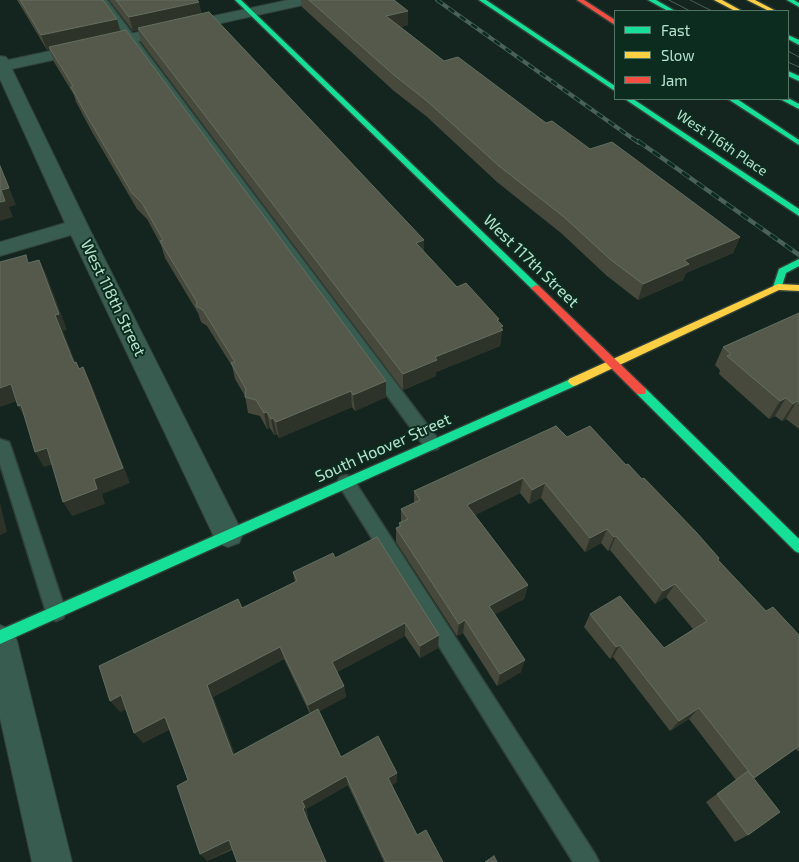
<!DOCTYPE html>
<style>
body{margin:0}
#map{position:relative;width:799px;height:862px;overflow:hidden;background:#13251e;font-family:"Exo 2",sans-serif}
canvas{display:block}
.legend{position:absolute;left:614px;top:10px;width:175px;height:90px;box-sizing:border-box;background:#0c2c1f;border:1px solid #507565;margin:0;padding:6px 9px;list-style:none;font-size:15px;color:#b6e3cd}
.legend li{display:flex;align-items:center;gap:10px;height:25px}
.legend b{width:25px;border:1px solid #507565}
</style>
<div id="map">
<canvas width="799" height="862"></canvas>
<ul class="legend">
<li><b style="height:6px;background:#16e098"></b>Fast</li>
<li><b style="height:6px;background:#ffcf43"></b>Slow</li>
<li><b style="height:6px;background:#f24e42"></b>Jam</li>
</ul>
</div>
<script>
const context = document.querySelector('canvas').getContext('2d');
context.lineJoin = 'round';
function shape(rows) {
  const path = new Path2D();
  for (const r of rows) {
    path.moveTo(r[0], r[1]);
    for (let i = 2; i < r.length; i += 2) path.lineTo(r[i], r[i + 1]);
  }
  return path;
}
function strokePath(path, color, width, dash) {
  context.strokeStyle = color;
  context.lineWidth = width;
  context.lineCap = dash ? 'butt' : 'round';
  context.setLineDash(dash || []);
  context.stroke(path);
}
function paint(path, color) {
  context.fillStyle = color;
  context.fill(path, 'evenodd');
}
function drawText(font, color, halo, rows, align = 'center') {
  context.font = font + ' "Exo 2",sans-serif';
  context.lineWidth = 4;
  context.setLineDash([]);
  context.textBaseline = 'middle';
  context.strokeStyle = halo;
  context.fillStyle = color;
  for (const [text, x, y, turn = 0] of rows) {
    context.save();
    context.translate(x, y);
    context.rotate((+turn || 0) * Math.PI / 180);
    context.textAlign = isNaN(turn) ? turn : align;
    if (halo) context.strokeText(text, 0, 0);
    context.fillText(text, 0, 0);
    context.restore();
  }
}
const lane = shape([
 [99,0,107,0,438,439,440,444,438,449,432,450,426,449,99,0],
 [0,439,9,442,11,447,66,612,63,618,56,621,49,618,46,612,0,464,0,439],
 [346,475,352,477,595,854,599,862,573,862,340,487,337,482,340,477,346,475]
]);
const street = shape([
 [288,0,315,0,313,3,308,4,12,69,88,226,243,534,239,543,228,547,217,543,71,235,0,256,0,242,65,223,0,79,0,56,6,57,8,60,288,0],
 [0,625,12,630,17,641,72,862,32,862,0,718,0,625]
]);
const fast = shape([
 [235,0,241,0,539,286,539,290,533,290,235,0],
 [479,0,486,0,615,86,615,91,479,0],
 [648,0,656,0,675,11,668,11,648,0],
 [787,0,794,0,799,3,799,7,787,0],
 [788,35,799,40,799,45,788,39,788,35],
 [788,71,799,76,799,81,788,76,788,71],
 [788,98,799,104,799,109,780,99,788,98],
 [625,99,633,99,799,209,799,216,625,99],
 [728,99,737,99,799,140,799,145,728,99],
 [799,259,799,266,786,273,781,289,775,289,773,287,779,269,799,259],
 [573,378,577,379,578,382,577,385,0,644,0,630,573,378],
 [641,387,645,388,799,539,799,553,795,551,637,394,636,391,641,387]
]);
const slow = shape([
 [714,0,722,0,742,11,735,11,714,0],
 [747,0,755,0,776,11,769,11,747,0],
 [778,284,799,285,799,291,779,290,577,385,573,386,568,382,569,379,778,284]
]);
const jam = shape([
 [577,0,584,0,615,20,615,25,577,0],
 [536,285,539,286,645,388,646,391,645,394,637,394,531,288,536,285]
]);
strokePath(lane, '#304139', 3);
strokePath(street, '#304139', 2);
strokePath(fast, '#304139', 3);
strokePath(slow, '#304139', 3);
strokePath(jam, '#304139', 3);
paint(lane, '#395c50');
paint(street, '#395c50');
paint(fast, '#16e098');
paint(slow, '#ffcf43');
paint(jam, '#f24e42');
strokePath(shape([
 [669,0,690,11],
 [690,0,712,11],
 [788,51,799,57],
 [788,62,799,67]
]), '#496159', 1);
const railFar1 = shape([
 [437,0,639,143]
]);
const rail = shape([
 [638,141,799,255]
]);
strokePath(railFar1, '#496159', 4);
strokePath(rail, '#496159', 4.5);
strokePath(railFar1, '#0c2c1f', 2.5, [7]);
strokePath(rail, '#0c2c1f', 3, [9]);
paint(shape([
 [17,0,103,0,121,31,386,397,355,411,352,407,279,438,277,434,274,435,270,428,267,429,260,416,248,413,245,396,235,379,232,366,207,326,201,322,198,313,165,258,161,245,147,219,137,209,92,132,76,102,74,95,54,62,49,49,47,50],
 [109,0,197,0,202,14,457,287,499,322,502,329,500,346,436,372,436,376,403,390,141,42,138,30,133,31],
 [301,0,394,0,408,25,401,27,444,61,590,149,740,237,733,253,686,273,683,280,638,300,607,276,561,233,497,182,426,116,394,91,302,7],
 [799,313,799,429,786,419,782,421,775,416,769,419,719,374,720,370,715,365,723,347],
 [567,437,626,465,766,611,799,635,799,752,796,749,754,778,748,835,735,842,706,802,736,780,689,719,670,731,613,657,610,659,584,627,590,614,664,648,693,629,666,597,655,604,610,550,608,551,601,543,585,552,541,498,529,504,520,493,475,515,528,585,524,599,495,614,521,672,497,686,463,633,457,636,396,542,396,528,399,526,399,523,401,522,401,509,414,503,414,491],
 [335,558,438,648,420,658,405,636,337,672,344,686,346,697,319,711,341,757,397,773,397,782,392,785,417,835,443,862,384,862,348,785,306,809,308,816,306,817,207,861,188,780,170,729,143,743,126,709,120,712,242,608,295,582,293,572],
 [284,659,310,714,235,755,213,697]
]), '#48493d');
paint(shape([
 [199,2,202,17,138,28,138,30,133,31,129,17],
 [408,11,408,25,386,31,386,16],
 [117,19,121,34,49,47,49,49,47,50,41,35],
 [0,165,16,205,9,207,13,217,0,221,0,202,1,190],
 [740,237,733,253,686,273,683,280,638,300,643,284,684,260],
 [424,240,424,256,416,243],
 [39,260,47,276,67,330,63,331,82,379,74,363,55,315],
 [499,319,497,332,500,327,503,326,500,346,436,372,436,376,403,390,403,374,435,357],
 [83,367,91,383,130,483,102,494,105,504,72,516,63,502,94,479],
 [386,381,386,397,355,411,353,395],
 [11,384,20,400,0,407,0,388],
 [351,391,352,407,279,438,276,422],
 [786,398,775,416,769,419,780,401],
 [797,401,786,419,782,421,793,404],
 [21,405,27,421,18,406],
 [267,412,270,428,267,429,264,413],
 [273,418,277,434,274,435,271,419],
 [47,448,56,463,44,467,35,452],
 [523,478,520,493,465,520,467,505],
 [545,483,541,498,529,504,532,490],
 [0,503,7,532,0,535],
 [607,529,601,543,585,552,590,538],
 [616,536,610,550,608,551,614,537],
 [675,584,666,597,655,604,663,591],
 [528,585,524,599,487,619,489,606],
 [465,620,463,633,457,636,459,624],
 [405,623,405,636,334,674,332,662],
 [439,635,438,648,420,658,420,646],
 [620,645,613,657,610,659,616,647],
 [280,647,284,659,213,697,239,765,233,755,207,685],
 [525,660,521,672,497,686,500,674],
 [344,686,346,697,311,716,308,705],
 [121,695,130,707,120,712,110,701],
 [699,708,689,719,670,731,679,721],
 [165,717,173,727,143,743,134,733],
 [397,773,397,782,388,787,388,778],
 [346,776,348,785,306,809,308,816,306,817,303,809,302,801],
 [229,840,235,847,207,861,200,854]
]), '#2e332a');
const building = shape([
 [20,0,103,0,117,19,41,35,20,0],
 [116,0,197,0,199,2,129,17,116,0],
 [309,0,394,0,408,11,386,16,444,61,458,57,546,123,552,121,590,149,612,142,740,237,684,260,689,264,643,284,611,260,564,217,499,166,427,101,394,75,309,0],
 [209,12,424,240,416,243,457,287,466,283,499,319,497,320,503,326,500,327,503,330,435,357,437,360,403,374,138,28,209,12],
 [126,30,386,381,353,395,351,391,276,422,273,418,271,419,267,412,264,413,256,400,245,397,246,389,231,363,235,362,203,310,196,306,197,302,160,241,163,240,142,203,132,193,87,116,71,87,73,86,49,47,126,30],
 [0,166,9,188,1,190,5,201,0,202,0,166],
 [26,255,28,263,39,260,59,314,55,315,74,363,76,362,79,369,83,367,123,468,94,479,97,489,63,502,47,448,35,452,21,405,18,406,11,384,0,388,0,262,26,255],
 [799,313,799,403,797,401,793,404,786,398,780,401,727,356,731,354,723,347,799,313],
 [556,426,567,437,590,426,626,465,628,464,642,479,644,478,696,532,719,558,718,560,766,611,773,607,799,635,799,746,754,778,699,708,679,721,620,645,616,647,590,614,620,596,664,648,707,621,675,584,663,591,616,536,614,537,607,529,590,538,545,483,532,490,523,478,467,505,528,585,489,606,525,660,500,674,465,620,459,624,396,528,401,526,399,523,408,519,401,509,420,500,414,491,556,426],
 [377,537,439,635,420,646,405,623,332,662,344,686,308,705,280,647,207,685,233,755,318,709,341,757,378,736,397,773,388,778,417,835,426,830,443,862,386,862,346,776,302,801,305,807,303,809,326,862,237,862,229,840,200,854,177,786,188,780,165,717,134,733,121,695,110,701,99,666,238,599,242,608,297,581,293,572,333,553,335,558,377,537],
 [748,771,780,812,748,835,717,794,748,771],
 [494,856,497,862,485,862,494,856]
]);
paint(building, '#54594c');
strokePath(building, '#636f60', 1);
drawText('14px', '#b6e3cd', '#0c2c1f', [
 ["West 116th Place",722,143,34]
]);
drawText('16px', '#b6e3cd', '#0c2c1f', [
 ["West 117th Street",531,261,44],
 ["West 118th Street",113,298,64],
 ["South Hoover Street",383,448,-24]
]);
</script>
